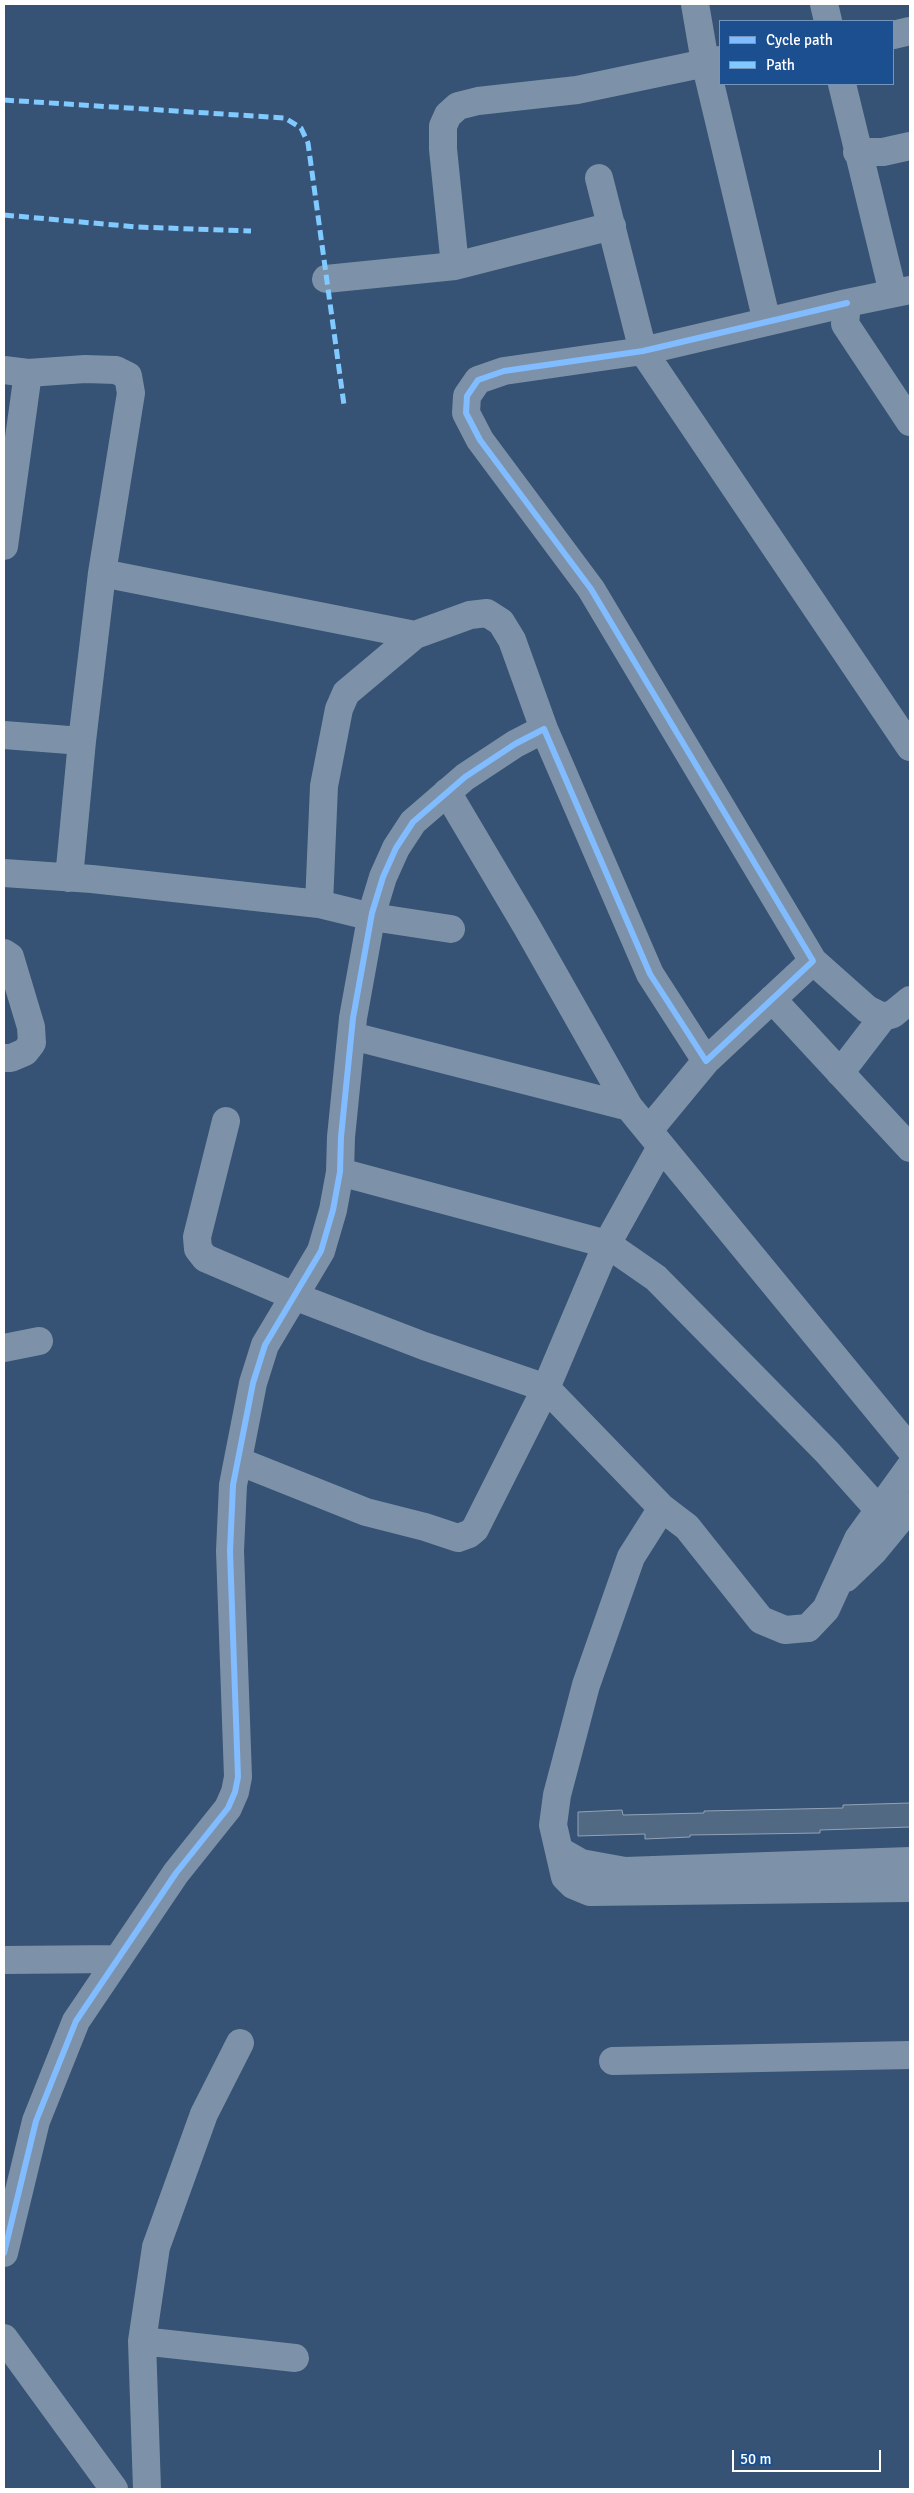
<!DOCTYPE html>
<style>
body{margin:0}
#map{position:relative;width:914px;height:2493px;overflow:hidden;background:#365274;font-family:Signika,sans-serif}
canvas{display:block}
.frame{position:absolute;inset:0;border:5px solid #fff;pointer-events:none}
.legend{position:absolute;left:719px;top:20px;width:175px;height:65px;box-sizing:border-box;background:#1b4f8f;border:1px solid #7695bc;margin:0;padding:6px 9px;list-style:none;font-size:15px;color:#fff}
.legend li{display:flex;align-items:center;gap:10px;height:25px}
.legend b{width:25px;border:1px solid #7695bc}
.scale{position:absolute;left:732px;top:2450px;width:149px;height:22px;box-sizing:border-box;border:2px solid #fff;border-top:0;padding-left:6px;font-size:15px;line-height:18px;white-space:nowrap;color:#fff;-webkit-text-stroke:4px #1b4f8f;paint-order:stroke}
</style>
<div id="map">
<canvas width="914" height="2493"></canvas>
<div class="frame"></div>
<ul class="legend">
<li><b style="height:6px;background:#80bcff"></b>Cycle path</li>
<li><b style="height:6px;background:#80caff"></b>Path</li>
</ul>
<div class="scale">50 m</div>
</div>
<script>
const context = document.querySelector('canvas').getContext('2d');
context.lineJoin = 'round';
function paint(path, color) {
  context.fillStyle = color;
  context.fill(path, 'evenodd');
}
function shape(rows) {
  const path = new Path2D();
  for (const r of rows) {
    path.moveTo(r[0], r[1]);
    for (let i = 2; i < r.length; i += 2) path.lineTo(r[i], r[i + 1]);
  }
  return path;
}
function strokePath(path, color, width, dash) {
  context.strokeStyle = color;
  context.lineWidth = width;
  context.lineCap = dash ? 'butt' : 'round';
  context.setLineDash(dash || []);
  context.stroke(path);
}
const building = shape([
 [910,1803,910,1827,820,1830,820,1833,690,1835,690,1837,645,1839,645,1834,578,1836,578,1812,622,1810,623,1815,704,1813,704,1811,843,1808,843,1805,910,1803]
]);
paint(building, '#526984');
strokePath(building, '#92a2b6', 1);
strokePath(shape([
 [695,4,705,62,767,322],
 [824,4,828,21],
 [893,35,910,31],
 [842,84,893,293],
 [857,152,883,152,910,146],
 [599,178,643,351,910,747],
 [455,266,443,149,443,126,448,115,458,106,478,101,577,90,720,60],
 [326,279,455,266,612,226],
 [910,290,847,303,845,324,910,422],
 [4,370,28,373,85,369,116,370,128,376,131,393,102,573,82,741,69,878],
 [4,546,28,373],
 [102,573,415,635],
 [4,735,82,741],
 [447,792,527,927,629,1107,910,1449],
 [4,873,92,879,319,904,372,917,451,929],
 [319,904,324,786,339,709,346,693,415,635,470,615,487,613,501,622,512,640,544,729],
 [4,953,10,957,31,1027,32,1043,25,1052,11,1058,4,1058],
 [813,961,867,1009,883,1017,893,1014,910,1000],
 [772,999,910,1148],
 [352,1036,629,1107],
 [840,1073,883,1017],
 [226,1121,197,1237,198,1249,205,1258,294,1296,424,1346,546,1388,475,1529,469,1534,458,1538,425,1527,366,1512,238,1461],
 [649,1130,706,1061],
 [661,1147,607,1244,546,1388,662,1508],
 [340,1172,607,1244,656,1278,827,1452,878,1509],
 [4,1348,39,1341],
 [910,1467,858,1539,826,1609,808,1628,785,1630,761,1620,687,1527,662,1508,631,1557,586,1685,557,1795,553,1825,565,1877,573,1885,590,1892,910,1888],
 [846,1578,873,1552,910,1507],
 [560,1851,581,1863,625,1871,910,1861],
 [4,1960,118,1959],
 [613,2061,910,2055],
 [4,2253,36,2121,76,2021,176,1873,228,1808,235,1792,238,1777,230,1551,233,1485,253,1383,265,1345,321,1251,333,1210,340,1172,341,1137,353,1018,372,913,383,877,396,848,413,822,465,777,515,744,544,729,650,974,706,1061,813,961,591,589,480,440,466,413,467,396,478,380,504,371,643,351,847,303],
 [4,2338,114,2489],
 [142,2341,295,2358],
 [147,2489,142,2341,156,2247,204,2114,240,2043]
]), '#7d92a8', 28);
strokePath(shape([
 [4,100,285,118,301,128,308,143,344,405],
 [4,215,137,227,251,231]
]), '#80caff', 5, [10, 5]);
strokePath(shape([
 [4,2253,36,2121,76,2021,176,1873,228,1808,235,1792,238,1777,230,1551,233,1485,253,1383,265,1345,321,1251,333,1210,340,1172,341,1137,353,1018,372,913,383,877,396,848,413,822,465,777,515,744,544,729,650,974,706,1061,813,961,591,589,480,440,466,413,467,396,478,380,504,371,643,351,847,303]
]), '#80bcff', 6);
</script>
